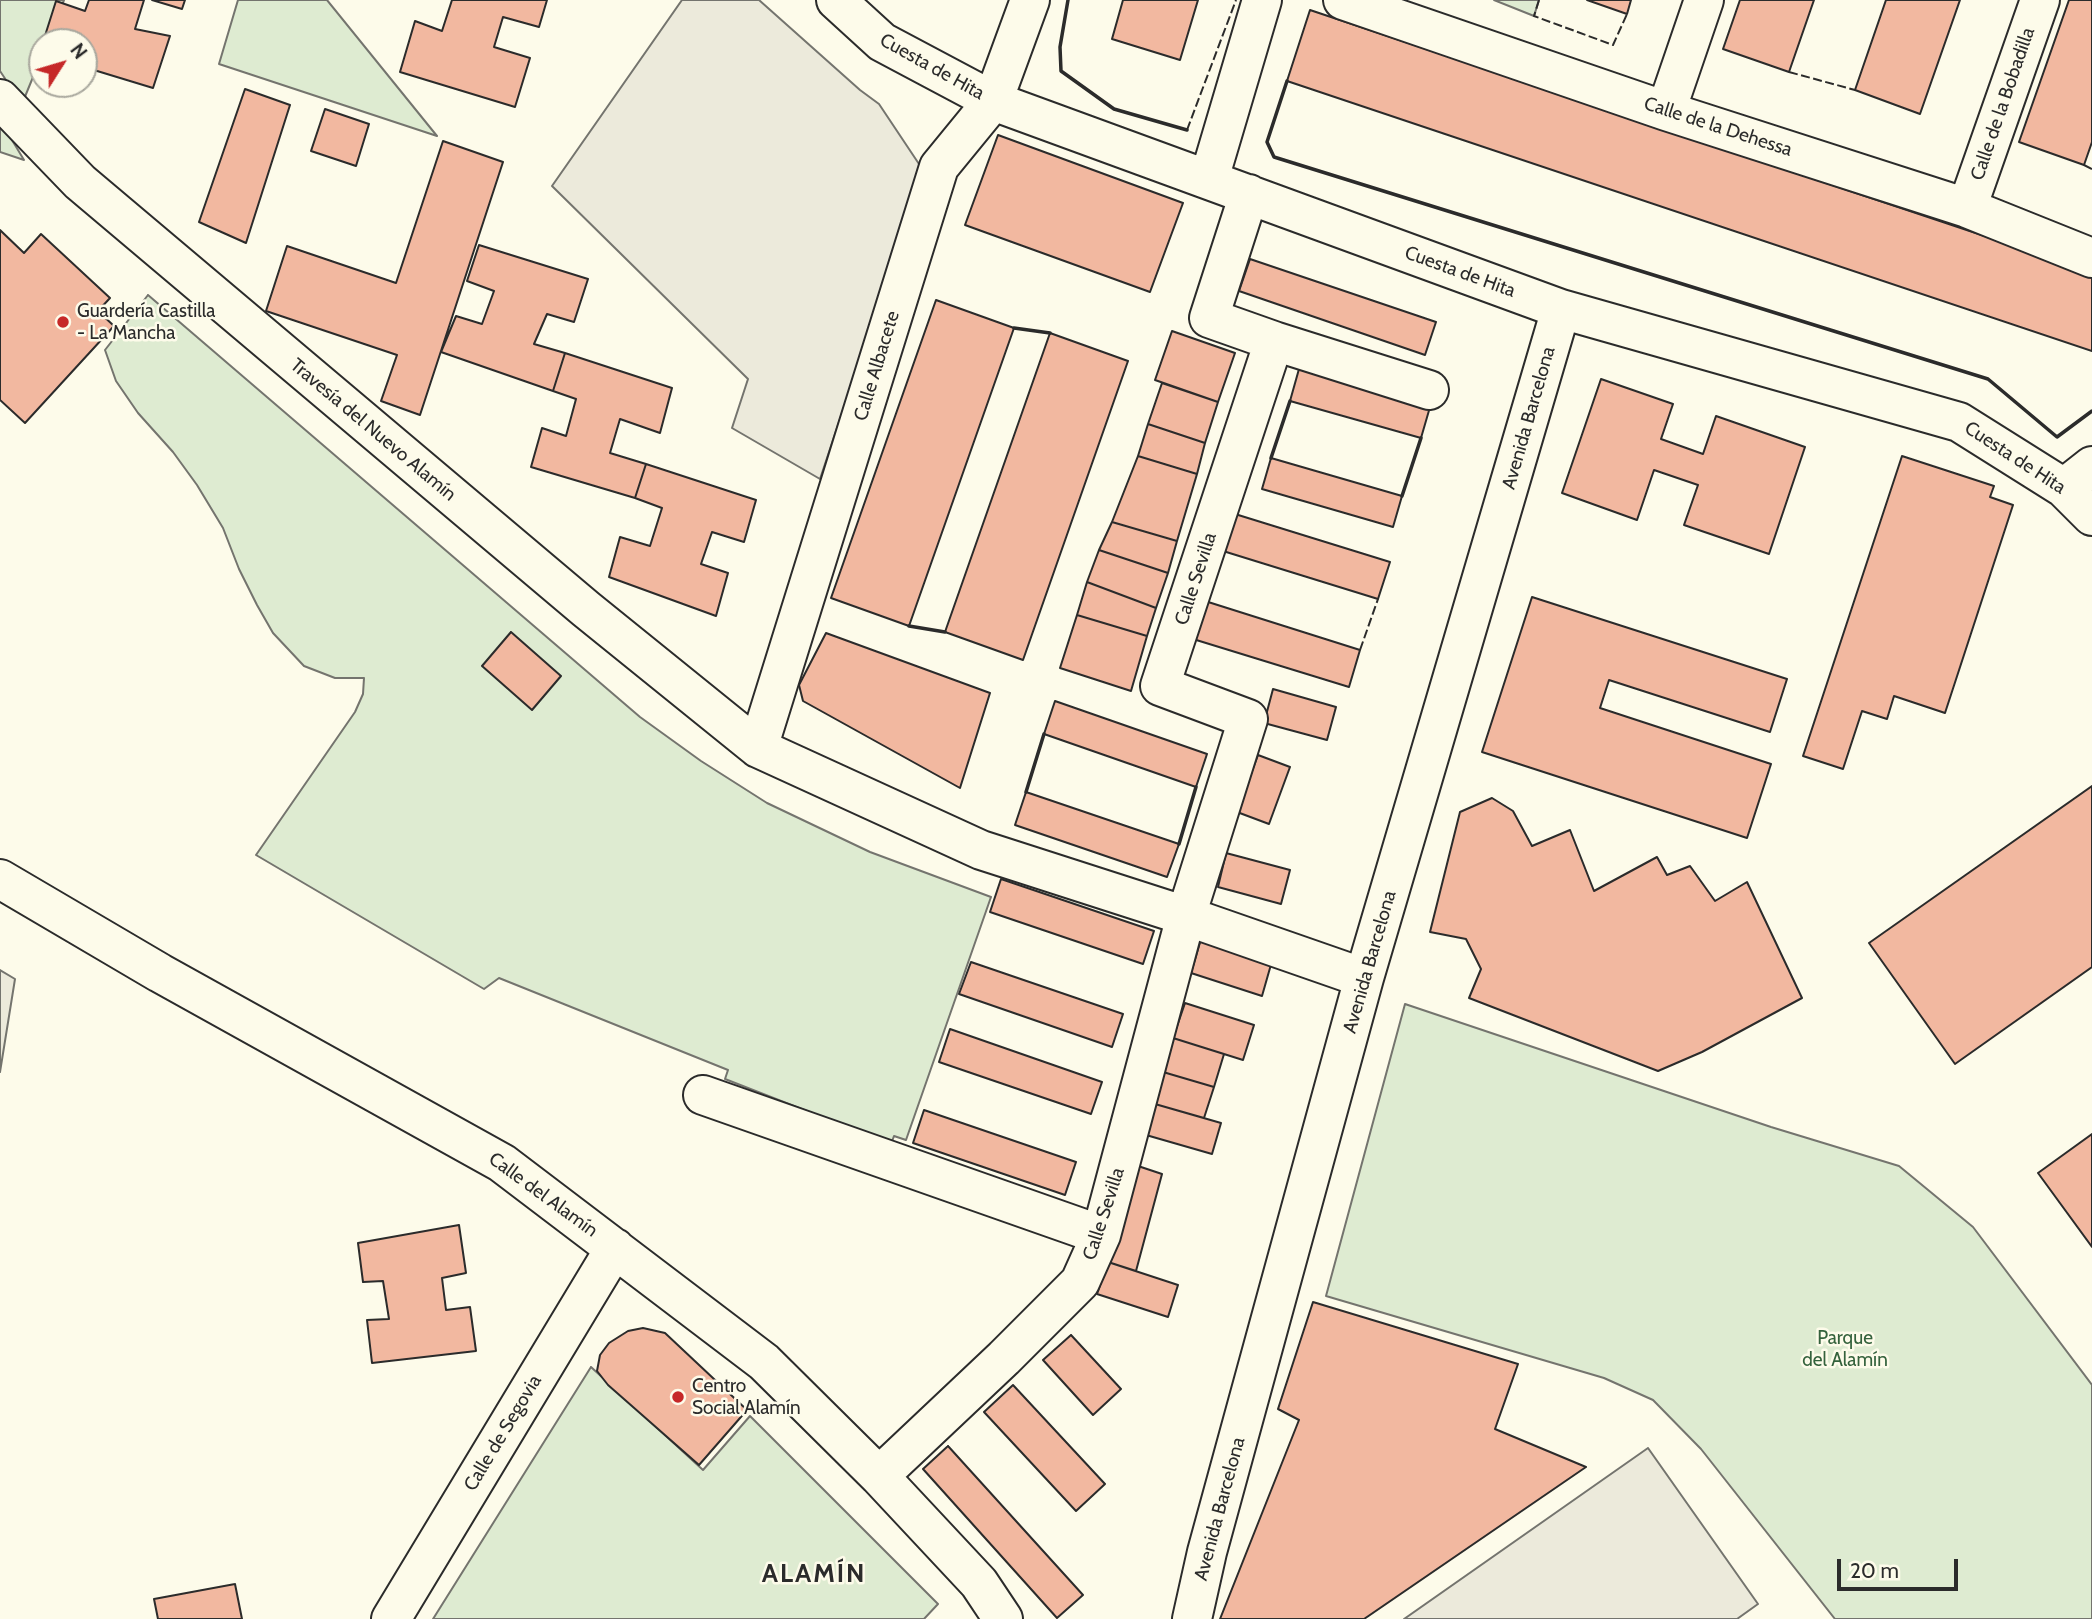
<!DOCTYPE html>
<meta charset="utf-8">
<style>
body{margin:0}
#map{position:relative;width:2092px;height:1619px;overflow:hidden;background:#fdfbea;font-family:Cabin,sans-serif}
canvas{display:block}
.north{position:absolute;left:28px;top:28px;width:70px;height:70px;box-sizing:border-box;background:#fdfbea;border:2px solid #a9a89e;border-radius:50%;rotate:53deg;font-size:19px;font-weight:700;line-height:28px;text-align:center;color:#2b2b2b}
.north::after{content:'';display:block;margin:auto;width:24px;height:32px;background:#c62828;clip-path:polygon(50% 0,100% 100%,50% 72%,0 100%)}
.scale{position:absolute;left:1837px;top:1559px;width:121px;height:32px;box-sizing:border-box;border:4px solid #2b2b2b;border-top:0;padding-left:9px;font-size:21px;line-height:24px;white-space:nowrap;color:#2b2b2b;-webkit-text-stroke:5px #fdfbea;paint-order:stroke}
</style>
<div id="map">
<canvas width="2092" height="1619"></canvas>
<div class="north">N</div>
<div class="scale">20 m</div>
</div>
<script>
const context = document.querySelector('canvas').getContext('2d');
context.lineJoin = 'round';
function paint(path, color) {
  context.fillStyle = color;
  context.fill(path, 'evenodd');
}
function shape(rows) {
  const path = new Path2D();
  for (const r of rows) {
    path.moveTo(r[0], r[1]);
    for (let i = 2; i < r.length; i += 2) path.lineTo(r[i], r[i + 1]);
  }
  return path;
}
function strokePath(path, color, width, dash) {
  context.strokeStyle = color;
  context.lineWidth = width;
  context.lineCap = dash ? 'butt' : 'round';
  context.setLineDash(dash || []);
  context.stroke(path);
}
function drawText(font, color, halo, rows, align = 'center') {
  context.font = font + ' Cabin,sans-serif';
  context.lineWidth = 5;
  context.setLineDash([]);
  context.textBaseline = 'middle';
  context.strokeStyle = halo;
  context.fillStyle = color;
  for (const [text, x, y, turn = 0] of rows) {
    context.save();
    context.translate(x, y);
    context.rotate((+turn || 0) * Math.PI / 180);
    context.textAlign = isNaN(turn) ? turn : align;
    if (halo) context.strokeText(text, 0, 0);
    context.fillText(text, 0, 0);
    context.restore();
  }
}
const green = shape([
 [0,0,64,0,47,42,42,42,42,55,22,104,0,71,0,0],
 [238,0,327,0,437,136,219,64,238,0],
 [1494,0,1539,0,1534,16,1494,0],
 [0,120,24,160,0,152,0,120],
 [148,295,640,717,701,761,767,803,870,852,991,897,906,1140,894,1136,891,1144,725,1079,728,1070,499,978,484,989,256,855,355,712,363,694,364,678,335,678,304,666,273,633,257,605,239,569,223,528,197,485,173,452,138,413,116,381,105,350,148,295],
 [1405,1004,1771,1127,1899,1166,1973,1227,2092,1385,2092,1619,1835,1619,1701,1449,1653,1400,1604,1378,1326,1296,1405,1004],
 [591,1367,703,1470,750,1416,938,1604,924,1619,433,1619,591,1367]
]);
paint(green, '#deebd1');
strokePath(green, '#74746e', 2);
const parking = shape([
 [682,0,759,0,860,90,879,104,923,170,820,479,732,428,748,379,552,186,682,0],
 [0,970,15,979,0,1072,0,970],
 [1648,1448,1758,1604,1737,1619,1404,1619,1648,1448]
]);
paint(parking, '#eceadb');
strokePath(parking, '#74746e', 2);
const building = shape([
 [89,0,144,0,135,29,170,36,153,88,84,67,84,42,43,42,56,1,85,11,89,0],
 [152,0,185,0,182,9,152,0],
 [452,0,547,0,539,27,503,17,494,47,530,58,515,107,400,72,415,21,442,31,452,0],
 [1123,0,1198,0,1180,60,1112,39,1123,0],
 [1587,0,1631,0,1627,14,1587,0],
 [1740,0,1814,0,1789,72,1723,49,1740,0],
 [1886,0,1960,0,1920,114,1855,90,1886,0],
 [2069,0,2092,0,2092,142,2084,165,2019,142,2069,0],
 [1310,10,2092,272,2092,351,1287,81,1310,10],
 [245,89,290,105,246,243,199,222,245,89],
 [325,109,369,124,356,166,311,151,325,109],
 [998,135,1183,203,1150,292,965,225,998,135],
 [443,141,503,162,420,415,381,401,397,355,266,311,287,246,396,283,443,141],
 [0,230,24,253,41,234,110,298,98,311,114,326,25,423,0,400,0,230],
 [479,245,588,279,574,322,547,314,534,344,565,353,553,391,441,352,456,316,482,324,494,291,467,281,479,245],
 [1250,259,1436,322,1425,355,1239,291,1250,259],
 [936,300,1014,328,909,626,831,598,936,300],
 [1172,331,1235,353,1218,402,1155,380,1172,331],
 [1050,333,1128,361,1023,660,945,632,1050,333],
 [565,353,672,388,660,433,620,419,610,453,646,464,635,498,531,467,542,428,566,436,576,399,553,391,565,353],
 [1299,369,1430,407,1421,438,1290,401,1299,369],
 [1601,379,1673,404,1661,439,1703,454,1716,416,1805,447,1769,554,1684,525,1698,485,1654,470,1637,520,1562,493,1601,379],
 [1162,383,1218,402,1205,443,1148,424,1162,383],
 [1148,424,1205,443,1197,474,1138,456,1148,424],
 [1138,456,1197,474,1177,541,1112,522,1138,456],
 [1902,456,1994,486,1990,497,2013,505,1945,713,1894,696,1887,719,1862,711,1843,769,1803,756,1902,456],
 [1271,458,1402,496,1393,527,1262,489,1271,458],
 [646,464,756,500,744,542,712,532,701,564,728,573,716,616,609,577,620,537,650,546,662,508,635,498,646,464],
 [1235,514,1390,562,1378,599,1223,551,1235,514],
 [1112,522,1177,541,1168,573,1099,550,1112,522],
 [1099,550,1168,573,1156,608,1087,582,1099,550],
 [1087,582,1156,608,1147,636,1077,615,1087,582],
 [1532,597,1787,679,1770,732,1609,680,1600,708,1771,764,1747,838,1482,752,1532,597],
 [1205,601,1360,650,1349,687,1193,639,1205,601],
 [1077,615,1147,636,1131,691,1060,668,1077,615],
 [511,632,561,676,532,710,482,666,511,632],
 [826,633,990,693,960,788,803,701,799,685,826,633],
 [1273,689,1336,707,1327,740,1264,723,1273,689],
 [1055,701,1207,754,1196,787,1044,734,1055,701],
 [1258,755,1290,767,1269,824,1237,812,1258,755],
 [2092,786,2092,967,1955,1064,1869,943,2092,786],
 [1026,792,1179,844,1167,877,1015,825,1026,792],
 [1492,798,1513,811,1532,846,1570,830,1594,891,1657,857,1667,875,1690,866,1715,901,1747,882,1802,998,1702,1052,1658,1071,1469,998,1481,969,1466,939,1430,932,1460,812,1492,798],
 [1226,853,1290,870,1281,904,1218,887,1226,853],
 [1001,879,1154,931,1143,964,990,912,1001,879],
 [1201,939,1272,961,1262,996,1191,973,1201,939],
 [971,962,1123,1014,1112,1047,959,994,971,962],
 [1185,1003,1254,1025,1243,1060,1173,1038,1185,1003],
 [950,1029,1102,1082,1091,1114,939,1062,950,1029],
 [1173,1038,1224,1054,1214,1087,1163,1072,1173,1038],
 [1163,1072,1214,1087,1204,1118,1155,1104,1163,1072],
 [1155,1104,1221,1123,1212,1154,1146,1135,1155,1104],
 [924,1110,1076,1162,1065,1195,913,1143,924,1110],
 [2092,1134,2092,1247,2038,1173,2092,1134],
 [1135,1165,1162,1174,1136,1271,1108,1262,1135,1165],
 [459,1225,466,1273,442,1278,446,1310,470,1307,476,1351,372,1363,367,1320,389,1319,383,1281,363,1282,358,1243,459,1225],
 [1108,1262,1178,1285,1168,1317,1097,1294,1108,1262],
 [1313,1302,1518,1364,1495,1429,1586,1467,1364,1619,1220,1619,1299,1420,1278,1409,1313,1302],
 [643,1328,665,1333,747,1410,699,1465,608,1385,597,1371,600,1355,609,1343,628,1331,643,1328],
 [1071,1335,1121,1389,1093,1415,1043,1360,1071,1335],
 [1013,1385,1105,1484,1076,1511,984,1412,1013,1385],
 [948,1446,1083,1595,1057,1618,923,1469,948,1446],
 [235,1584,242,1619,158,1619,154,1599,235,1584]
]);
paint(building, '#f2b8a0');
strokePath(building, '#2b2b2b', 2);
const minor = shape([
 [836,0,882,42,993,101,1561,309,1959,422,2064,488,2092,516],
 [1343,0,1666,111,1967,208,2092,258],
 [0,99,80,182,586,609,758,748,981,850,1186,916,1364,978],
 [1666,111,1704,0],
 [1209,179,1262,0],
 [1249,194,1209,318,1274,341],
 [1967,208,2040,0],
 [2064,488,2092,466],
 [758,748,939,167,993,101,1030,0],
 [0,879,160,973,502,1163,764,1362,879,1476,979,1583,1003,1619],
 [703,1095,1101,1235],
 [879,1476,1004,1358,1080,1282,1101,1235,1186,916,1248,719,1160,686,1274,341,1429,390],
 [391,1619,615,1248],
 [1192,1619,1207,1552,1364,978,1561,309]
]);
strokePath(minor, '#2b2b2b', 42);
strokePath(minor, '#fdfbea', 38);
strokePath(shape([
 [1539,0,1534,16,1613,45,1627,14],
 [1789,72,1855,90],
 [1187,130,1236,0],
 [2084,165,2092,169],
 [1360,650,1378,599]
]), '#2b2b2b', 2, [9, 3.5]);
strokePath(shape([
 [1068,0,1060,47,1061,71,1114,109,1187,130],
 [1287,81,1267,142,1274,157,1988,379,2057,437,2092,411],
 [1014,328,1050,333],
 [1271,458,1290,401],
 [1402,496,1421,438],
 [909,626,945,632],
 [1026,792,1044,734],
 [1179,844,1196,787]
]), '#2b2b2b', 3.5);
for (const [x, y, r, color] of [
 [63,322,7,"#c62828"],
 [678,1397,7,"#c62828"]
]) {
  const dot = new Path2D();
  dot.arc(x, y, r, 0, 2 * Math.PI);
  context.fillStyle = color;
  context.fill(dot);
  strokePath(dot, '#fdfbea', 2.5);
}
drawText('19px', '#2b2b2b', '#fdfbea', [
 ["Cuesta de Hita",932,67,29],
 ["Calle de la Bobadilla",2003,104,-71],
 ["Calle de la Dehessa",1718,127,18],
 ["Cuesta de Hita",1460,272,20],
 ["Calle Albacete",877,366,-73],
 ["Avenida Barcelona",1529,418,-74],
 ["Travesía del Nuevo Alamín",373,430,40],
 ["Cuesta de Hita",2015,458,33],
 ["Calle Sevilla",1196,579,-72],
 ["Avenida Barcelona",1370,962,-74],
 ["Calle del Alamín",543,1195,36],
 ["Calle Sevilla",1104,1214,-72],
 ["Calle de Segovia",503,1433,-59],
 ["Avenida Barcelona",1220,1509,-75]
]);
drawText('19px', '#2b2b2b', '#fdfbea', [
 ["Guardería Castilla",77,311],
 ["- La Mancha",77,333],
 ["Centro",692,1386],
 ["Social Alamín",692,1408]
], 'left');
drawText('19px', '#34623c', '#fdfbea', [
 ["Parque",1845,1338],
 ["del Alamín",1845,1360]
]);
context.letterSpacing = '2px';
drawText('bold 26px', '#2b2b2b', '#fdfbea', [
 ["ALAMÍN",814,1574]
]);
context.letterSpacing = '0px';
</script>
